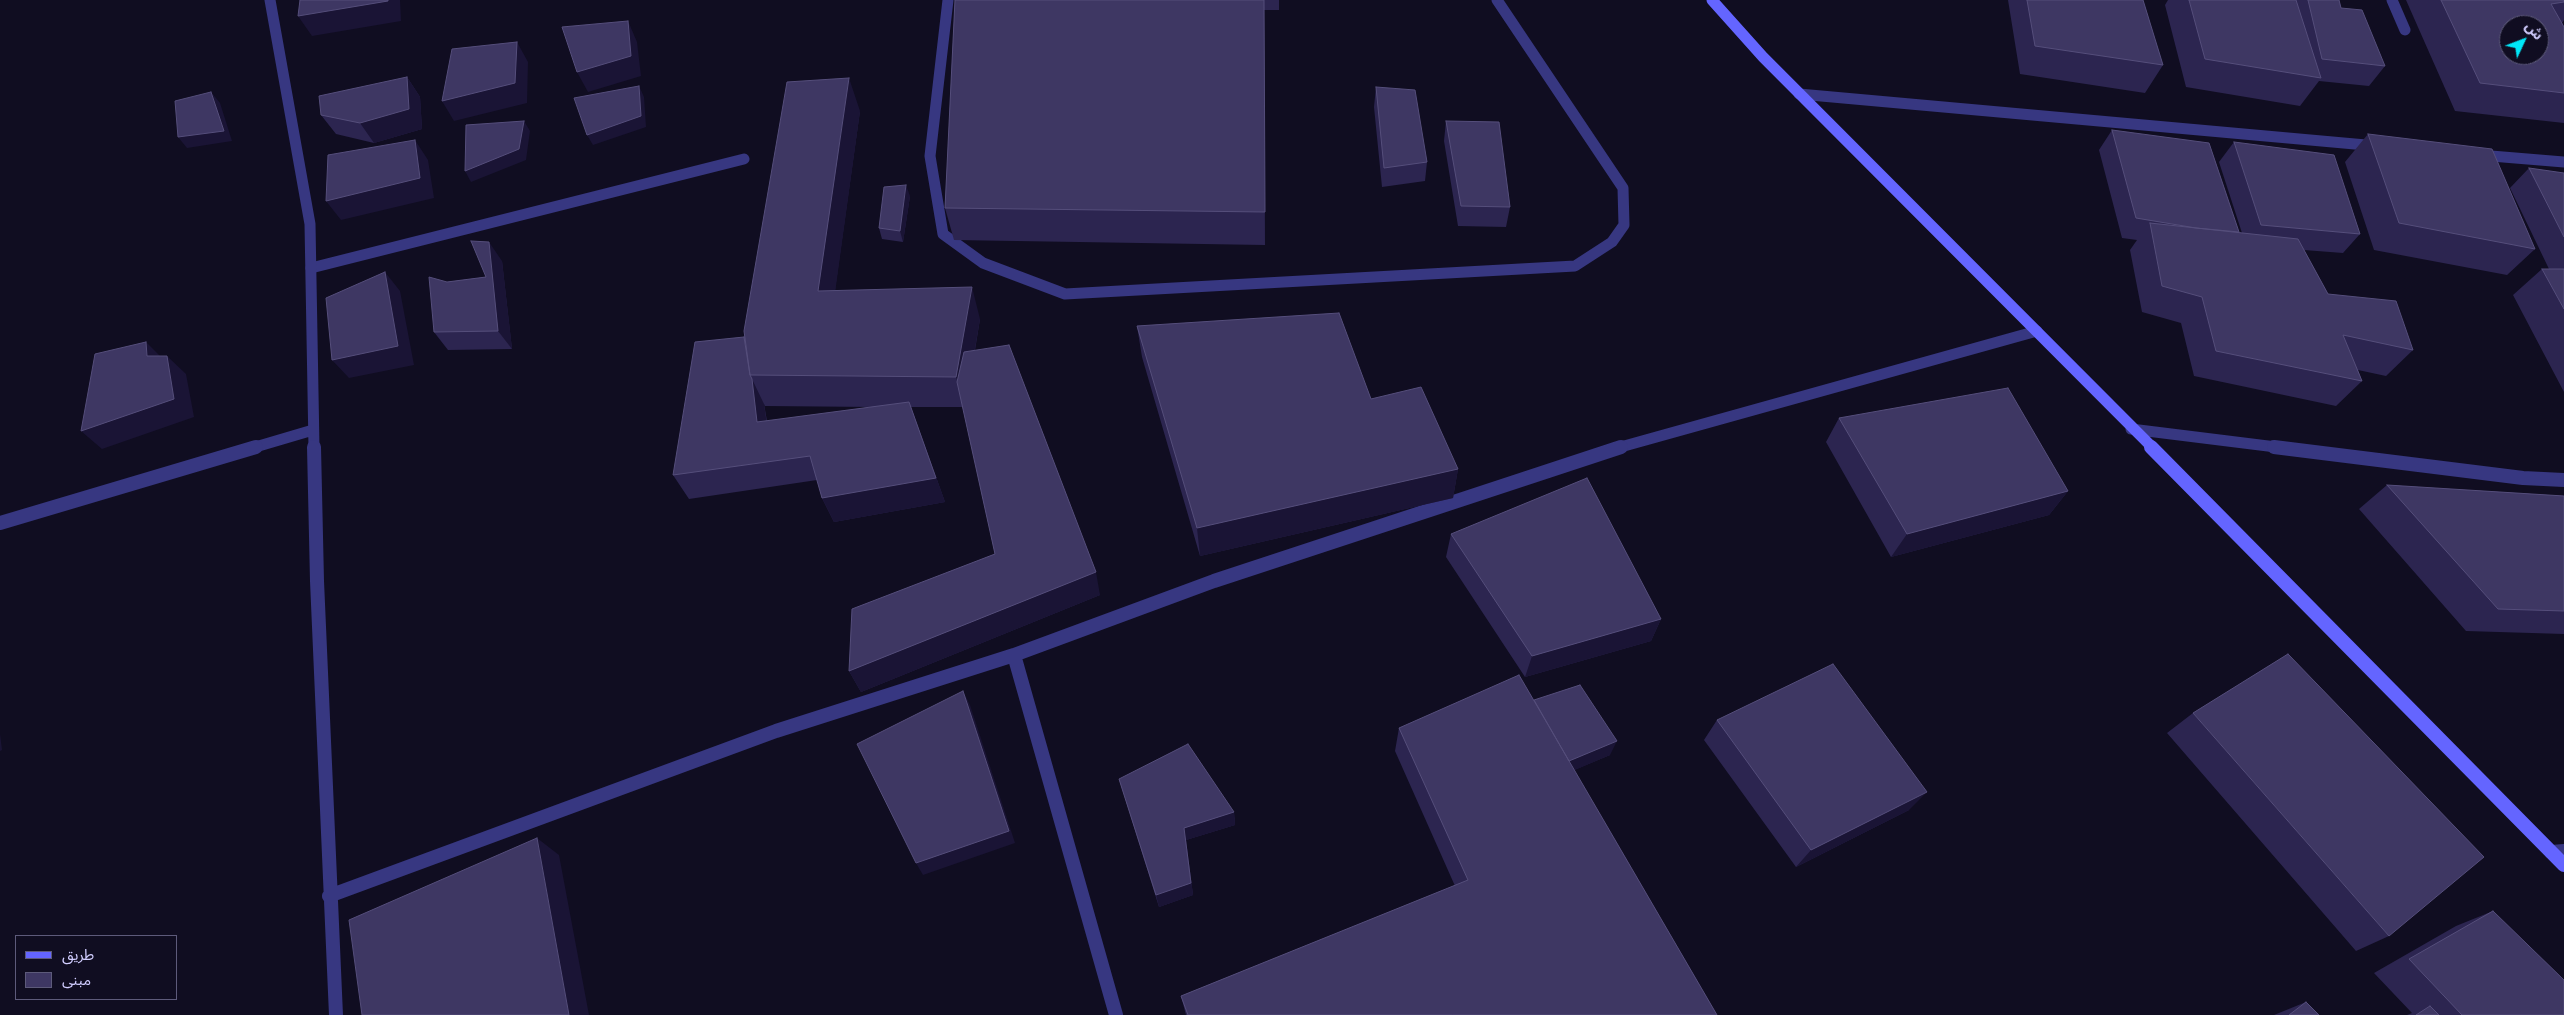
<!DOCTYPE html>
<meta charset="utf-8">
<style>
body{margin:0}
#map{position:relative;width:2564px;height:1015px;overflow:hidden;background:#100d21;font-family:"PT Sans Narrow","Noto Sans Arabic",sans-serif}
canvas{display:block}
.legend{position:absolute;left:15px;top:935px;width:162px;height:65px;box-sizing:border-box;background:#100d21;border:1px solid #5d5a7a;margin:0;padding:6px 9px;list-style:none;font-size:15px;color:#d1cdff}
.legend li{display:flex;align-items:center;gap:10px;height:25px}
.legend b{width:25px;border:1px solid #5d5a7a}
.north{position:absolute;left:2499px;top:15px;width:50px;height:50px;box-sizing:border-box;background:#100d21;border:1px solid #5d5a7a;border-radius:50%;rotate:47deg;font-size:14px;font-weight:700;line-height:20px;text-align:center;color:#d1cdff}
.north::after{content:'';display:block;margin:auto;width:18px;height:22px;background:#00e7f8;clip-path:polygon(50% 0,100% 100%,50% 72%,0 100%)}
</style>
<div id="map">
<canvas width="2564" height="1015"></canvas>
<ul class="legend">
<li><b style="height:6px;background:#6465ff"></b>طريق</li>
<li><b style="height:14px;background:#3e3763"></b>مبنى</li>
</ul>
<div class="north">ش</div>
</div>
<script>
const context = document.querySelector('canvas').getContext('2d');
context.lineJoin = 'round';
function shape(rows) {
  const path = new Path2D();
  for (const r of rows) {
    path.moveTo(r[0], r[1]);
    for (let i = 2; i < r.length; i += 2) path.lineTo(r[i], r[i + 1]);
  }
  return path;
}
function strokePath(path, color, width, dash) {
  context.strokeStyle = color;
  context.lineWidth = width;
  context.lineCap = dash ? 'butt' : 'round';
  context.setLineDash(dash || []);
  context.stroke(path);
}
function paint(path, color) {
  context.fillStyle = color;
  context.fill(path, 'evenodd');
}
strokePath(shape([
 [948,0,930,156,943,234,983,263,1065,294,1575,266,1612,242,1624,225,1623,188,1497,0],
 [2392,0,2405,30],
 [311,268,744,159]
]), '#373781', 11);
strokePath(shape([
 [270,0,310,224,314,448],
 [1799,94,2377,146],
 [2479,155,2564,162],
 [2131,429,2284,448],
 [252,448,313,430],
 [1617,448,2037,331]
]), '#373781', 11);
strokePath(shape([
 [314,447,317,581,336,1015],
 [2274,447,2523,478,2564,480],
 [0,523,256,447],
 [1014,655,1116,1015],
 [2551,852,2564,851],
 [329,896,776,731,1014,655,1214,581,1621,447]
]), '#373781', 14);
strokePath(shape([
 [1712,0,1763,57,2153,448]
]), '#6465ff', 11);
strokePath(shape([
 [2151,447,2564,865]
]), '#6465ff', 14);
paint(shape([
 [955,0,1279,0,1279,10,1264,10,1265,245,954,240,945,208],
 [2008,0,2143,0,2163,65,2145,93,2020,74],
 [2168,0,2339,0,2341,8,2385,66,2369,86,2319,81,2300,106,2186,87,2165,5],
 [2406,0,2564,0,2564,20,2562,23,2564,27,2564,123,2455,111],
 [407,77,420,97,422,129,374,143,336,134,321,115],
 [1376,87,1427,162,1425,181,1382,187,1374,107],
 [860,111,835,290,980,319,975,350,1100,595,861,692,849,671,995,554,963,407,911,407,945,502,834,522,822,498,817,480,689,499,673,475],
 [764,404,765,406,874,407,767,421],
 [1446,121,1510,207,1506,227,1458,226,1444,141],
 [2112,130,2239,232,2242,233,2219,162,2234,142,2360,234,2343,253,2304,250,2328,294,2413,350,2386,376,2358,370,2362,381,2336,406,2194,376,2181,323,2142,312,2130,250,2137,240,2122,238,2099,150],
 [2368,134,2535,249,2507,275,2374,250,2345,162],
 [2529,168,2564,173,2564,392,2513,295,2542,269,2549,269,2510,188],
 [910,196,903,242,882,239,879,228],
 [502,261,512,349,448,350,434,332,447,282,486,277],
 [1137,326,1371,399,1458,469,1453,498,1200,556,1142,357],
 [1839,418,2068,491,2049,515,1891,557,1826,442],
 [2387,485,2564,496,2564,634,2466,631,2359,509],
 [1451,534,1661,619,1651,641,1525,677,1446,557],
 [1534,700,1610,755,1574,770,1717,1015,1186,1015,1181,996,1455,886,1395,751,1399,728],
 [2193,713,2389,936,2356,951,2167,733],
 [1717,720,1909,810,1796,867,1704,740],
 [1119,779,1234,812,1235,825,1186,840,1193,895,1159,907,1123,792],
 [2493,911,2564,1015,2407,1015,2412,1013,2374,973,2456,926],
 [2306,1002,2319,1015,2274,1015]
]), '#2c2550');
paint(shape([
 [388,0,400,0,401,21,312,36,298,16],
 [628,21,637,42,641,76,588,92,577,72],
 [517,42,528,62,527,103,454,121,442,101],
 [407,77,420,97,422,129,374,143,360,123],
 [849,78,860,111,831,322,818,291],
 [639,86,644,97,646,127,593,145,587,135],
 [211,92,220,103,232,141,187,148,178,137],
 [524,121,530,131,526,160,471,182,465,171],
 [415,140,428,160,434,198,341,220,326,201],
 [906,185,910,196,903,242,900,231],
 [489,242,502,261,512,349,498,331],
 [385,272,400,291,414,365,349,378,332,360],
 [972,287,980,319,965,407,956,377],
 [146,342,165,361,147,356],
 [167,356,186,374,194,417,102,449,81,431],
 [752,379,764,404,770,446,757,422],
 [909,402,945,502,834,522,822,498],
 [1458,469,1453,498,1200,556,1197,528],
 [2068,491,2049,515,1891,557,1907,534],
 [1096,572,1100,595,861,692,849,671],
 [1661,619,1651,641,1525,677,1532,656],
 [963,691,970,705,1015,843,923,875,916,863],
 [0,734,2,750,0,751],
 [1617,741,1610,755,1556,778,1561,764],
 [1927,792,1909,810,1796,867,1811,850],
 [1234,812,1235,825,1186,840,1193,895,1159,907,1156,895,1184,828],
 [537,838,559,855,589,1015,569,1015]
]), '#1a1435');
const building = shape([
 [300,0,388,0,388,1,298,16,300,0],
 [955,0,1264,0,1265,212,945,208,955,0],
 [2027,0,2143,0,2163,65,2035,46,2027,0],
 [2189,0,2296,0,2321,78,2205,59,2189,0],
 [2308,0,2339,0,2341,8,2362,10,2385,66,2322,59,2308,0],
 [2441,0,2564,0,2564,2,2551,4,2564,27,2564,93,2480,83,2441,0],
 [2509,25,2539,25,2539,55,2509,55,2509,25],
 [628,21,631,56,577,72,562,27,628,21],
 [517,42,515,83,442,101,452,49,517,42],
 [407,77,409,109,360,123,321,115,319,96,407,77],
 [849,78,818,291,972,287,956,377,750,375,744,331,787,82,849,78],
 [639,86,641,116,587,135,574,98,639,86],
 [1376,87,1415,90,1427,162,1384,168,1376,87],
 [211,92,224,131,178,137,175,101,211,92],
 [524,121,519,149,465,171,466,125,524,121],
 [1446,121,1499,122,1510,207,1461,206,1446,121],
 [2112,130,2209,143,2239,232,2196,228,2136,218,2112,130],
 [2368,134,2492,149,2535,249,2399,223,2368,134],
 [415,140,420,178,326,201,328,155,415,140],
 [2234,142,2334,155,2360,234,2261,225,2234,142],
 [2529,168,2564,173,2564,237,2529,168],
 [906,185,900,231,879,228,884,187,906,185],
 [2150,223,2298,239,2328,294,2396,301,2413,350,2343,335,2362,381,2216,351,2202,297,2162,286,2150,223],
 [471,241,489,242,498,331,434,332,429,277,447,282,486,277,471,241],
 [2542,269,2564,269,2564,309,2542,269],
 [385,272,398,346,332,360,326,298,385,272],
 [1339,313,1371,399,1421,387,1458,469,1197,528,1137,326,1339,313],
 [744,337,750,375,752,379,757,422,909,402,936,478,822,498,810,456,673,475,695,342,744,337],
 [146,342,147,356,167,356,174,399,81,431,95,354,146,342],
 [1009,345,1096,572,849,671,852,609,995,554,957,382,964,352,1009,345],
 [2008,388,2068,491,1907,534,1839,418,2008,388],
 [1587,478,1661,619,1532,656,1451,534,1587,478],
 [2387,485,2564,496,2564,611,2498,609,2387,485],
 [2288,654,2484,857,2389,936,2193,713,2288,654],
 [1833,664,1927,792,1811,850,1717,720,1833,664],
 [1519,675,1717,1015,1188,1015,1181,996,1468,880,1399,728,1519,675],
 [1580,685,1617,741,1569,761,1534,700,1580,685],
 [963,691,1009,831,916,863,857,744,963,691],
 [1188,744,1234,812,1184,828,1191,883,1156,895,1119,779,1188,744],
 [537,838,569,1015,362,1015,349,920,537,838],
 [2493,911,2564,980,2564,1015,2462,1015,2409,959,2493,911],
 [2306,1002,2319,1015,2289,1015,2306,1002],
 [2430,1006,2439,1015,2416,1015,2430,1006]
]);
paint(building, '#3e3763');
strokePath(building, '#554e7b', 1);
</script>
